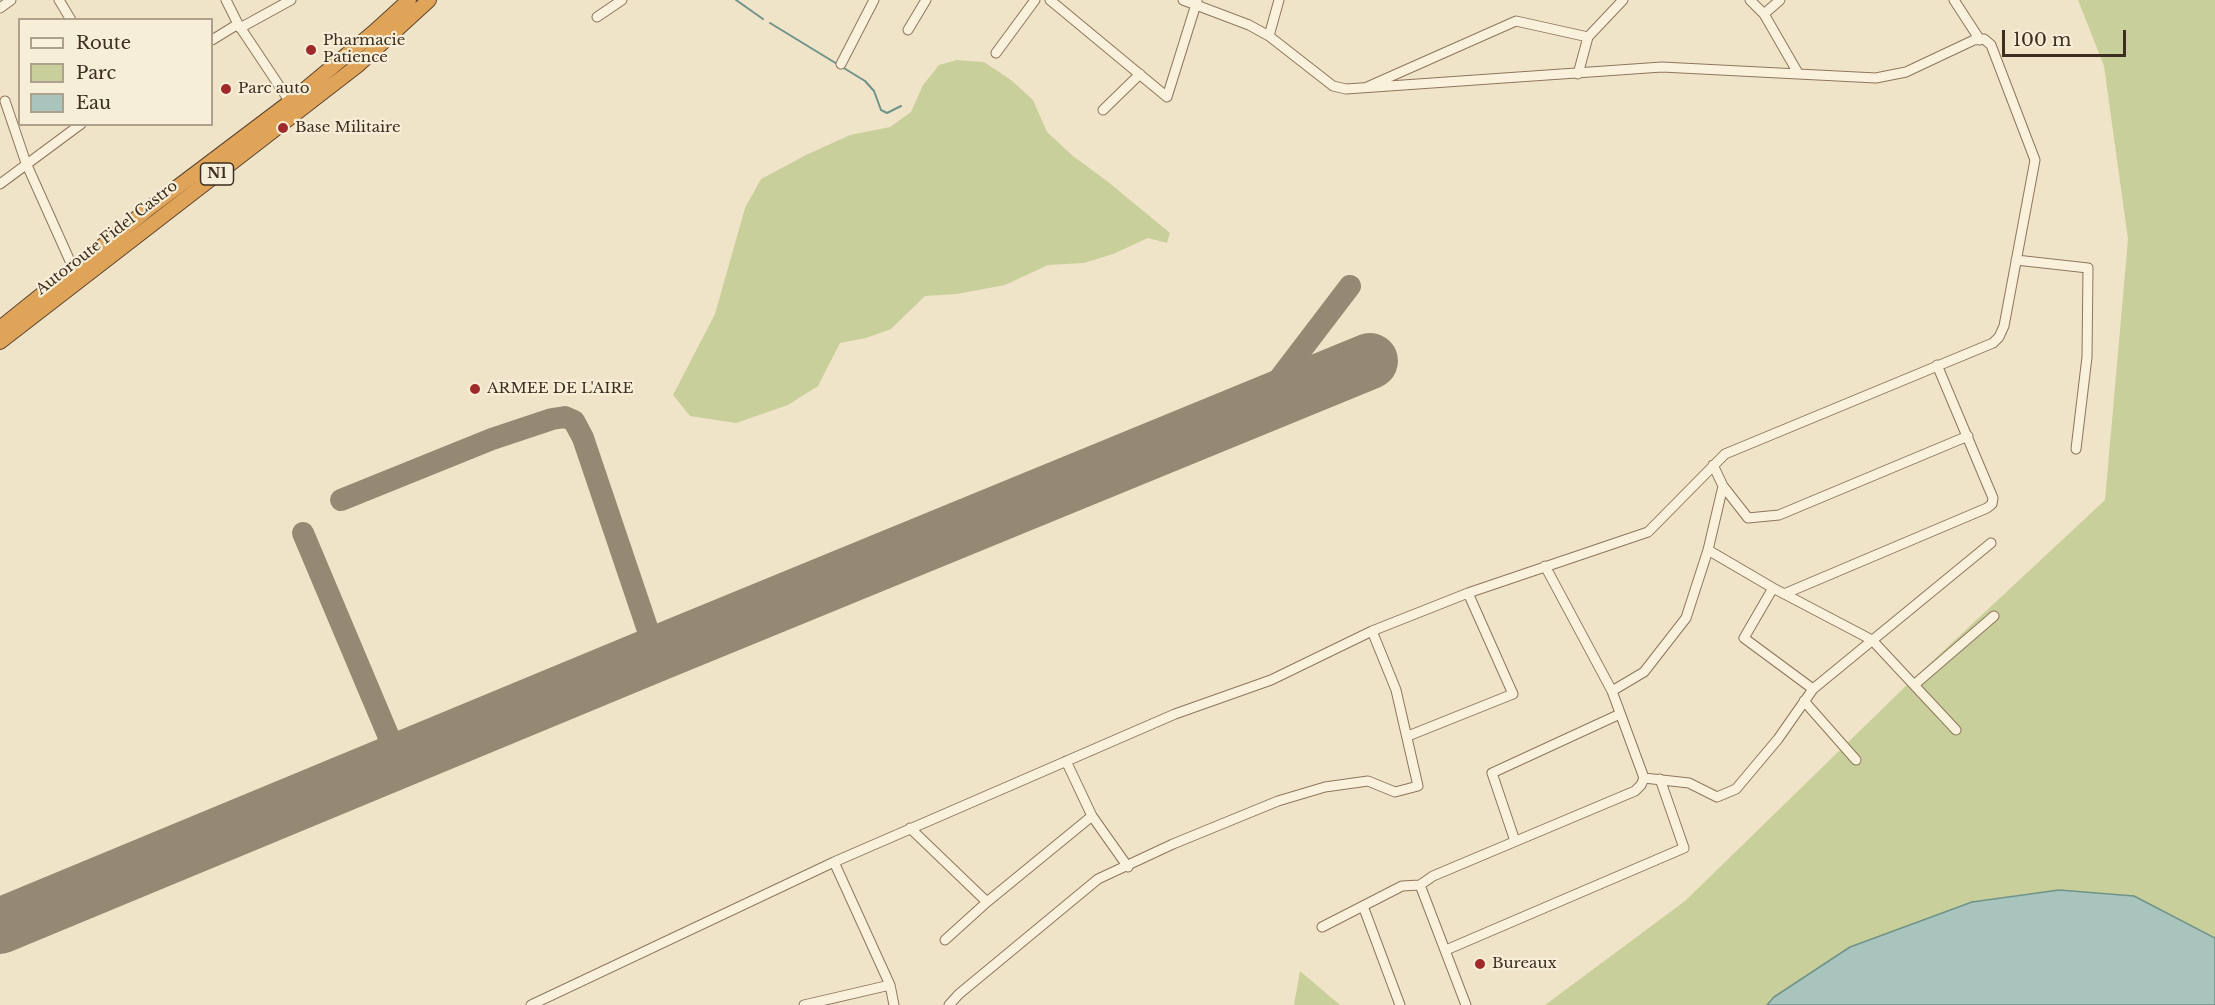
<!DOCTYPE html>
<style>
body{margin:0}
#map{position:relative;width:2215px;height:1005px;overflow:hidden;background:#f0e4c8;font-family:"Libre Baskerville",serif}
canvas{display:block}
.legend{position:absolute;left:18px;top:18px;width:195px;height:108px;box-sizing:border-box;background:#f7eed8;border:2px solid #ada18e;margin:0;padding:8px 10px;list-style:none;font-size:18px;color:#3d2e20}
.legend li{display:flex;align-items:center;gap:12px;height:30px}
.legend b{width:30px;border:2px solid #ada18e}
.scale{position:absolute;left:2002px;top:30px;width:124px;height:27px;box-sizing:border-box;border:3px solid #3d2e20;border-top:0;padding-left:8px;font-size:18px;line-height:21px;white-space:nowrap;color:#3d2e20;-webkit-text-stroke:4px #f7eed8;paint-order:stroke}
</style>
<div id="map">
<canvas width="2215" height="1005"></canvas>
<ul class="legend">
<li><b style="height:8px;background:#faf1dc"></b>Route</li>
<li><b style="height:16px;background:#c9cf9b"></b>Parc</li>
<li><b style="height:16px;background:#a9c4bc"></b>Eau</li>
</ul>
<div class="scale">100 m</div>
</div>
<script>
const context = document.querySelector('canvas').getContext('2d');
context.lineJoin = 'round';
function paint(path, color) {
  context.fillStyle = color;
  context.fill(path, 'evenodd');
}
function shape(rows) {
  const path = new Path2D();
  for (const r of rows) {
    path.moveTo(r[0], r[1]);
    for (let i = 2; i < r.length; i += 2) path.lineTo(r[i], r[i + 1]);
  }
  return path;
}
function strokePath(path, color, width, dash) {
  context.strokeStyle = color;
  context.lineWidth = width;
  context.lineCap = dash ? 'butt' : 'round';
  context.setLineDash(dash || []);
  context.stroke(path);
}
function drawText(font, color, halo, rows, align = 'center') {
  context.font = font + ' "Libre Baskerville",serif';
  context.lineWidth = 4.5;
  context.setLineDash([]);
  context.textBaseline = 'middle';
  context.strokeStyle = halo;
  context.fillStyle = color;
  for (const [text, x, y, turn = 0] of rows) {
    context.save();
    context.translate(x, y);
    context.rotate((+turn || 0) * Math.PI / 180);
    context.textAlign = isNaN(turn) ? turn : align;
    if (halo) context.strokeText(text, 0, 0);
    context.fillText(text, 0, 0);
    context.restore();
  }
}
paint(shape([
 [2078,0,2215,0,2215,938,2134,896,1972,902,1850,947,1774,997,1767,1005,1545,1005,1685,901,1911,681,2105,500,2128,239,2104,66],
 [957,60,984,62,1011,80,1033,100,1047,132,1073,156,1107,181,1170,233,1167,243,1148,238,1113,254,1084,263,1048,265,1005,285,957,294,925,296,891,329,866,338,840,343,818,386,788,405,736,423,690,416,673,395,715,314,745,208,761,179,806,155,850,135,890,127,911,112,923,85,939,65],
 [1300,971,1340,1005,1294,1005]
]), '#c9cf9b');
const water = shape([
 [2059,890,2134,896,2215,938,2215,1005,1767,1005,1774,997,1850,947,1972,902,2059,890]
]);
paint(water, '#a9c4bc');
strokePath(water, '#6f938a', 1.5);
strokePath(shape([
 [736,0,763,19],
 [770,23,865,81,874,91,881,110,887,113,901,106]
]), '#6f938a', 2);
strokePath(shape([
 [1243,413,1262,399,1270,391,1350,286],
 [341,500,492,439,552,419,565,417,574,421,583,438,656,654],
 [303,533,399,761]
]), '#968974', 22);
strokePath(shape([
 [0,926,656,654,1370,361]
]), '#968974', 56);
const minor = shape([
 [59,0,71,20],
 [226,0,238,24,290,102],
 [1050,0,1167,97,1197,1],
 [1750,0,1764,14,1798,73],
 [1954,0,1980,40],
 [0,8,11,0],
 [1764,14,1780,0],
 [597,17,622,0],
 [240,28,291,0],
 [908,30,926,0],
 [1269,36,1279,0],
 [212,40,238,24],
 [996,53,1035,0],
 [841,64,874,0],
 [1578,74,1588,37,1623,0],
 [1367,87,1516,21,1588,37],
 [5,101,26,163,74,270],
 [1103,110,1140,74],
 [0,184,81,124],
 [2016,260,2088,268,2087,357,2076,449],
 [1723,486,1748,518,1779,515,1968,436],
 [1708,550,1773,588,1872,640,1956,730],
 [1773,588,1744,638,1813,689],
 [1784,594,1987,508,1992,504,1993,498,1937,365],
 [1914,685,1994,616],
 [1612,691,1644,672,1686,618,1708,550,1723,486,1713,465],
 [1804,701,1856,760],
 [1408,736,1513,694,1468,593],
 [1066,761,1092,816,1128,867],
 [1644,778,1689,783,1717,797,1736,789,1778,739,1813,689,1991,543],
 [910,828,987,902],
 [1515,841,1492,773,1620,714],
 [834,862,890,985],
 [1420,885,1466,1005],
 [1363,906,1400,1005],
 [1322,927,1402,886,1420,885,1433,876,1635,791,1641,785,1644,778,1612,691,1545,566],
 [945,940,987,902,1092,816],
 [1446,950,1684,848,1660,779],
 [531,1005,834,862,1175,714,1271,680,1372,631,1468,593,1648,532,1725,454,1993,343,1999,337,2004,326,2035,160,1991,45,1984,39,1974,40,1906,72,1876,78,1662,67,1346,89,1333,86,1269,36,1249,25,1183,0],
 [804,1005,890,985,894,1005],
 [949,1005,959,994,1098,879,1173,844,1278,801,1325,787,1368,781,1395,792,1418,786,1396,690,1372,631]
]);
const highway = shape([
 [0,328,147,210,290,102,374,32,409,0],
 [0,342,357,66,429,0]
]);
strokePath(minor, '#8d765c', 11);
strokePath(highway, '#5b4430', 16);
strokePath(minor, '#faf1dc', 9);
strokePath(highway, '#e0a458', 14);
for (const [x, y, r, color] of [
 [311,50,6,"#9e2a2b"],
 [226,89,6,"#9e2a2b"],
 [283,128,6,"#9e2a2b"],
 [475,389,6,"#9e2a2b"],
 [1480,964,6,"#9e2a2b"]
]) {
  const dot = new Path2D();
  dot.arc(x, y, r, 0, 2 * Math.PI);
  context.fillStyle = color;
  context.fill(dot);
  strokePath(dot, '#f7eed8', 2);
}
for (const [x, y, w] of [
 [217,174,33]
]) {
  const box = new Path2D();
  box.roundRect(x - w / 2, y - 11, w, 22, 4.5);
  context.fillStyle = '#f7eed8';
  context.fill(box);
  strokePath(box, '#3d2e20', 1.5);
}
drawText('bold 14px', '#3d2e20', null, [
 ["N1",217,174]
]);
drawText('15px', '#3d2e20', '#f7eed8', [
 ["Pharmacie",323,41],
 ["Patience",323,58],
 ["Parc auto",238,89],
 ["Base Militaire",295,128],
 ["ARMEE DE L'AIRE",487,389],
 ["Bureaux",1492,964]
], 'left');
drawText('15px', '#3d2e20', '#f7eed8', [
 ["Autoroute Fidel Castro",107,238,-38]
]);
</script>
